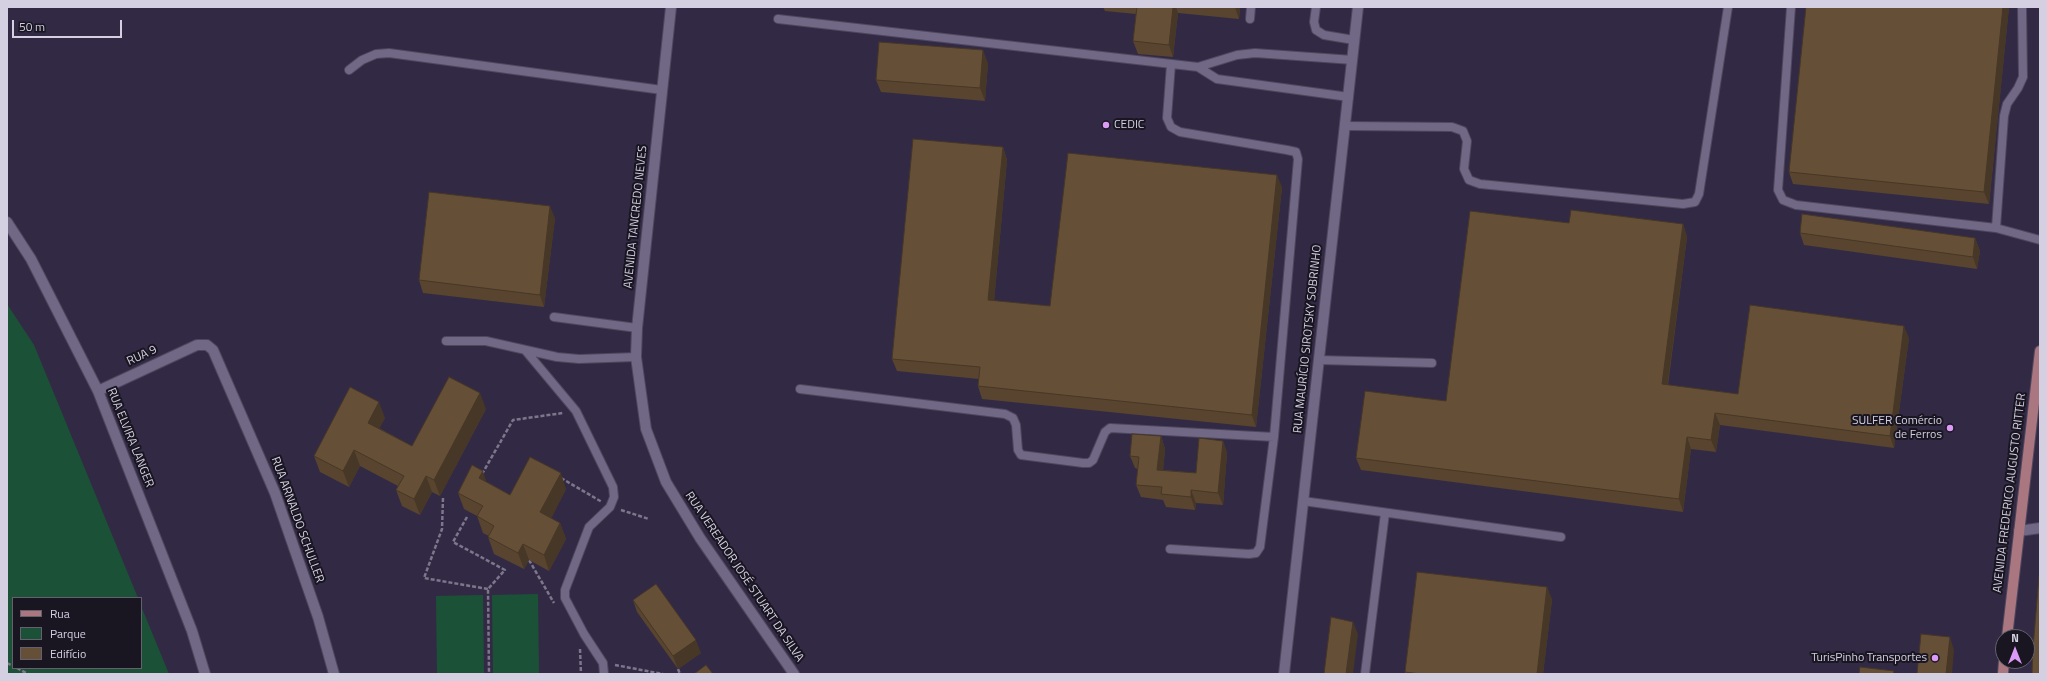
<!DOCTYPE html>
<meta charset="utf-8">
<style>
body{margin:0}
#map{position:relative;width:2047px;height:681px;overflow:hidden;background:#322a44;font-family:"Titillium Web",sans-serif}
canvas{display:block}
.frame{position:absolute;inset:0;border:8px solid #d5d0e1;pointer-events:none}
.legend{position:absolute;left:12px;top:597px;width:130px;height:72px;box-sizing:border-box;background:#191521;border:1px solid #64606e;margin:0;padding:5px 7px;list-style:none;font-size:12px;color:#d5d0e1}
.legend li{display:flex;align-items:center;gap:8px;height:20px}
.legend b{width:20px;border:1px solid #64606e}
.north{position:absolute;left:1995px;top:629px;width:40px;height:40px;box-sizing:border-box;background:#191521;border:1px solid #64606e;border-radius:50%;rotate:0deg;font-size:11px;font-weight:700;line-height:16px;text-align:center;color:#d5d0e1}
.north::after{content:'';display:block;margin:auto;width:14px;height:18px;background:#da9af6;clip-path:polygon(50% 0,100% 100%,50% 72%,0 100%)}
.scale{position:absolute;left:12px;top:20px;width:110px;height:18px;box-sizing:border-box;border:2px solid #d5d0e1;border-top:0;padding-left:5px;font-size:12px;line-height:14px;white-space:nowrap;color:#d5d0e1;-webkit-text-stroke:3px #191521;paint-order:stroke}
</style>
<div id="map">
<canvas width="2047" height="681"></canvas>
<div class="frame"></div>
<ul class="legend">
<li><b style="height:5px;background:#aa767f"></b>Rua</li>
<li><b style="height:11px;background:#1b5237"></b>Parque</li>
<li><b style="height:11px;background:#664f37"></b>Edifício</li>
</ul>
<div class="north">N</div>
<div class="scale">50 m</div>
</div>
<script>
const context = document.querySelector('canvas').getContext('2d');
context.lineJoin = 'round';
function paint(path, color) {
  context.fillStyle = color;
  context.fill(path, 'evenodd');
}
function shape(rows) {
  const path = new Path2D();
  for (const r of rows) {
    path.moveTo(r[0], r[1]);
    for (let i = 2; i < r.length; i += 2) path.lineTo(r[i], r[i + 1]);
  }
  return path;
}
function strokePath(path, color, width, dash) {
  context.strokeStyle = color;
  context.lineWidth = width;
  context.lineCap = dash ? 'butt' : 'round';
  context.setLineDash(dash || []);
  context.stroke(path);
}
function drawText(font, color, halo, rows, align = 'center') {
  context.font = font + ' "Titillium Web",sans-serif';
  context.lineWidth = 4;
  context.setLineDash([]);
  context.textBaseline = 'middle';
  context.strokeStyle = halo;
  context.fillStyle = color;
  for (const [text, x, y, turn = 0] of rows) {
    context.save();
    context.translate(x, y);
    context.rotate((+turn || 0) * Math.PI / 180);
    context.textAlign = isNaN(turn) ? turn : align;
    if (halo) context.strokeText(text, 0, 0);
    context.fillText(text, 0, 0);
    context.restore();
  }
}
paint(shape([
 [7,304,34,345,138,598,13,598,13,668,141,668,141,606,169,674,7,674],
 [538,594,539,674,493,674,492,595],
 [483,595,484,674,437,674,436,596]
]), '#1b5237');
const service = shape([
 [1316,7,1314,22,1316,30,1324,35,1354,40],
 [1791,7,1778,190,1783,200,1796,205,1996,228,2040,240],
 [778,19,1198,67,1217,79,1349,97],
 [1250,19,1251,7],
 [1198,67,1237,55,1255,53,1353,60],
 [349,70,362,60,376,54,389,53,662,90],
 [1346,126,1452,127,1463,131,1467,141,1464,169,1469,180,1480,184,1683,204,1695,202,1699,194,1728,7],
 [1996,228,2004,116,2007,104,2018,88,2023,77,2022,7],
 [554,317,637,328],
 [446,341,486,341,557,357,579,359,636,357],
 [525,350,576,411,613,487,614,497,610,507,589,527,565,590,565,598,584,634,603,663,604,674],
 [1319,360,1432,363],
 [800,389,1005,414,1013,418,1016,425,1018,450,1021,455,1083,463,1089,463,1093,460,1105,432,1110,428,1274,437,1298,159,1296,152,1287,150,1180,132,1171,127,1167,118,1171,64],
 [1303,501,1561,537],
 [1170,549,1249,554,1256,553,1260,547,1274,437],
 [1365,674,1385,513]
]);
const minor = shape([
 [7,222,31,259,98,391,192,631,205,674],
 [98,391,197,345,207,345,213,350,275,493,318,617,334,674],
 [1284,674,1358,7]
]);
const tertiary = shape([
 [2019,531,2040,528]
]);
const secondary = shape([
 [671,7,637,328,636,357,646,429,666,482,700,538,794,674]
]);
const primary = shape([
 [2007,637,2040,351],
 [2003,674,2004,661]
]);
strokePath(service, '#4e475d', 10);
strokePath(minor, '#4e475d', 12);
strokePath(tertiary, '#4e475d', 12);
strokePath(secondary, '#4e475d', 12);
strokePath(primary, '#4e475d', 12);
strokePath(shape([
 [482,474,513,420,563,413],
 [561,478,602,502],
 [443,498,442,529,424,578,488,589],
 [621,510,649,519],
 [467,517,453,542,505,570,488,589,489,674],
 [529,560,554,603],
 [580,649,581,674],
 [7,663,13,666],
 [615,665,663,674],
 [17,668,28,674],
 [678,669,680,674]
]), '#7d768c', 2.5, [4, 2]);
strokePath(service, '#716886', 8);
strokePath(minor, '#716886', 10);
strokePath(tertiary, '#716886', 10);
strokePath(secondary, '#716886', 10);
strokePath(primary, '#aa767f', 10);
paint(shape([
 [1103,7,1240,7,1239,19,1178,13,1173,57,1138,54,1133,41,1136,14,1105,11],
 [2009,7,1989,204,1793,184,1789,172],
 [988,63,985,101,881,92,876,80],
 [1003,147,1007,160,994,301,1050,306,1282,187,1256,427,982,399,978,386,979,379,897,371,892,359],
 [555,218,544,307,423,293,419,280],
 [1569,223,1683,224,1687,237,1668,385,1738,394,1909,338,1894,448,1720,425,1716,452,1691,449,1683,512,1361,470,1356,458,1446,401],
 [1800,233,1975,238,1980,251,1977,269,1804,245],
 [486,409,440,496,432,492,420,515,402,506,396,490,398,486,360,466,349,487,320,472,314,456,385,418,379,428,412,446],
 [1161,436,1165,449,1163,470,1196,473,1223,441,1227,453,1223,505,1196,503,1195,510,1166,507,1163,500,1141,497,1136,485,1138,469,1135,468,1130,456],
 [487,482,510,495,566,489,551,518,560,523,566,539,549,571,529,560,524,569,494,554,488,537,489,536,483,533,477,516,464,509,458,493],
 [1547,587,1552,600,1543,674,1405,674,1405,672],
 [633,600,701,653,678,669,637,612]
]), '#58442f');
paint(shape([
 [1173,7,1176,7,1178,13,1173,57,1169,45],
 [1235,7,1240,7,1239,19],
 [2003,7,2009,7,1989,204,1984,192],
 [983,50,988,63,985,101,980,88],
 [1003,147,1007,160,993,313,988,300],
 [1277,175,1282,187,1256,427,1252,415],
 [550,206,555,218,544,307,540,295],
 [1683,224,1687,237,1666,396,1662,384],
 [1975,238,1980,251,1977,269,1973,257],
 [1904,326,1909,338,1894,448,1890,436],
 [480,393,486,409,440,496,434,480],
 [379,402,385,418,374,439,368,423],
 [1715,413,1720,425,1716,452,1711,440],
 [1161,436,1165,449,1162,482,1157,470],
 [1687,437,1691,449,1683,512,1679,499],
 [1223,441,1227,453,1223,505,1218,493],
 [354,450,360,466,349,487,343,471],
 [483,471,488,487,479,478],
 [561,473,566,489,546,529,540,512],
 [426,476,432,492,420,515,414,499],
 [1191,490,1196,503,1195,510,1191,497],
 [560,523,566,539,549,571,544,555],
 [523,544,529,560,524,569,518,553],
 [1547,587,1552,600,1543,674,1537,674],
 [1353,622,1358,634,1353,674,1346,674],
 [1950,637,1954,650,1952,674,1946,674],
 [696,640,701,653,678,669,673,656]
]), '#473726');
const building = shape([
 [1137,7,1173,7,1169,45,1133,41,1137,7],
 [1806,7,2003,7,1984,192,1789,172,1806,7],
 [879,42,983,50,980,88,876,80,879,42],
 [913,139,1003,147,988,300,1050,306,1068,153,1277,175,1252,415,978,386,980,367,892,359,913,139],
 [429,192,550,206,540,295,419,280,429,192],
 [1571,210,1683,224,1662,384,1738,394,1750,305,1904,326,1890,436,1715,413,1711,440,1687,437,1679,499,1356,458,1365,391,1446,401,1470,211,1569,223,1571,210],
 [1802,214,1975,238,1973,257,1800,233,1802,214],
 [449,377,480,393,434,480,426,476,414,499,396,490,404,476,354,450,343,471,314,456,350,387,379,402,368,423,412,446,449,377],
 [1132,434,1161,436,1157,470,1196,473,1199,438,1223,441,1218,493,1191,490,1191,497,1161,494,1162,487,1136,485,1139,457,1130,456,1132,434],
 [530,457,561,473,540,512,560,523,544,555,523,544,518,553,488,537,494,526,477,516,483,506,458,493,472,465,483,471,479,478,510,495,530,457],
 [1417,572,1547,587,1537,674,1421,674,1405,672,1417,572],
 [2039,576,2040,576,2040,674,2032,674,2033,649,2039,576],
 [656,584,696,640,673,656,633,600,656,584],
 [1331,617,1353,622,1346,674,1324,674,1331,617],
 [1921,634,1950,637,1946,674,1917,674,1921,634],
 [706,665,713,674,694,674,706,665],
 [1860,667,1894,671,1893,674,1859,674,1860,667]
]);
paint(building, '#664f37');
strokePath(building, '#473726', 1);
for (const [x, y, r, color] of [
 [1106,125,4,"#da9af6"],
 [1950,428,4,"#da9af6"],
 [1935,658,4,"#da9af6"]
]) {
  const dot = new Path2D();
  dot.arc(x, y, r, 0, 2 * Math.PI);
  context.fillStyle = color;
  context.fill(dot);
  strokePath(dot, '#191521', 1.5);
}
drawText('12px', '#d5d0e1', '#191521', [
 ["CEDIC",1114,125,"left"],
 ["SULFER Comércio",1942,421],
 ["de Ferros",1942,435],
 ["TurisPinho Transportes",1927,658]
], 'right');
drawText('12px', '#d5d0e1', '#191521', [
 ["AVENIDA TANCREDO NEVES",636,217,-84],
 ["RUA MAURÍCIO SIROTSKY SOBRINHO",1308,339,-84],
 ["RUA 9",142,356,-25],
 ["RUA ELVIRA LANGER",130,438,68],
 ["AVENIDA FREDERICO AUGUSTO RITTER",2010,493,-83],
 ["RUA ARNALDO SCHULLER",297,520,70],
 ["RUA VEREADOR JOSÉ STUART DA SILVA",744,577,56]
]);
</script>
